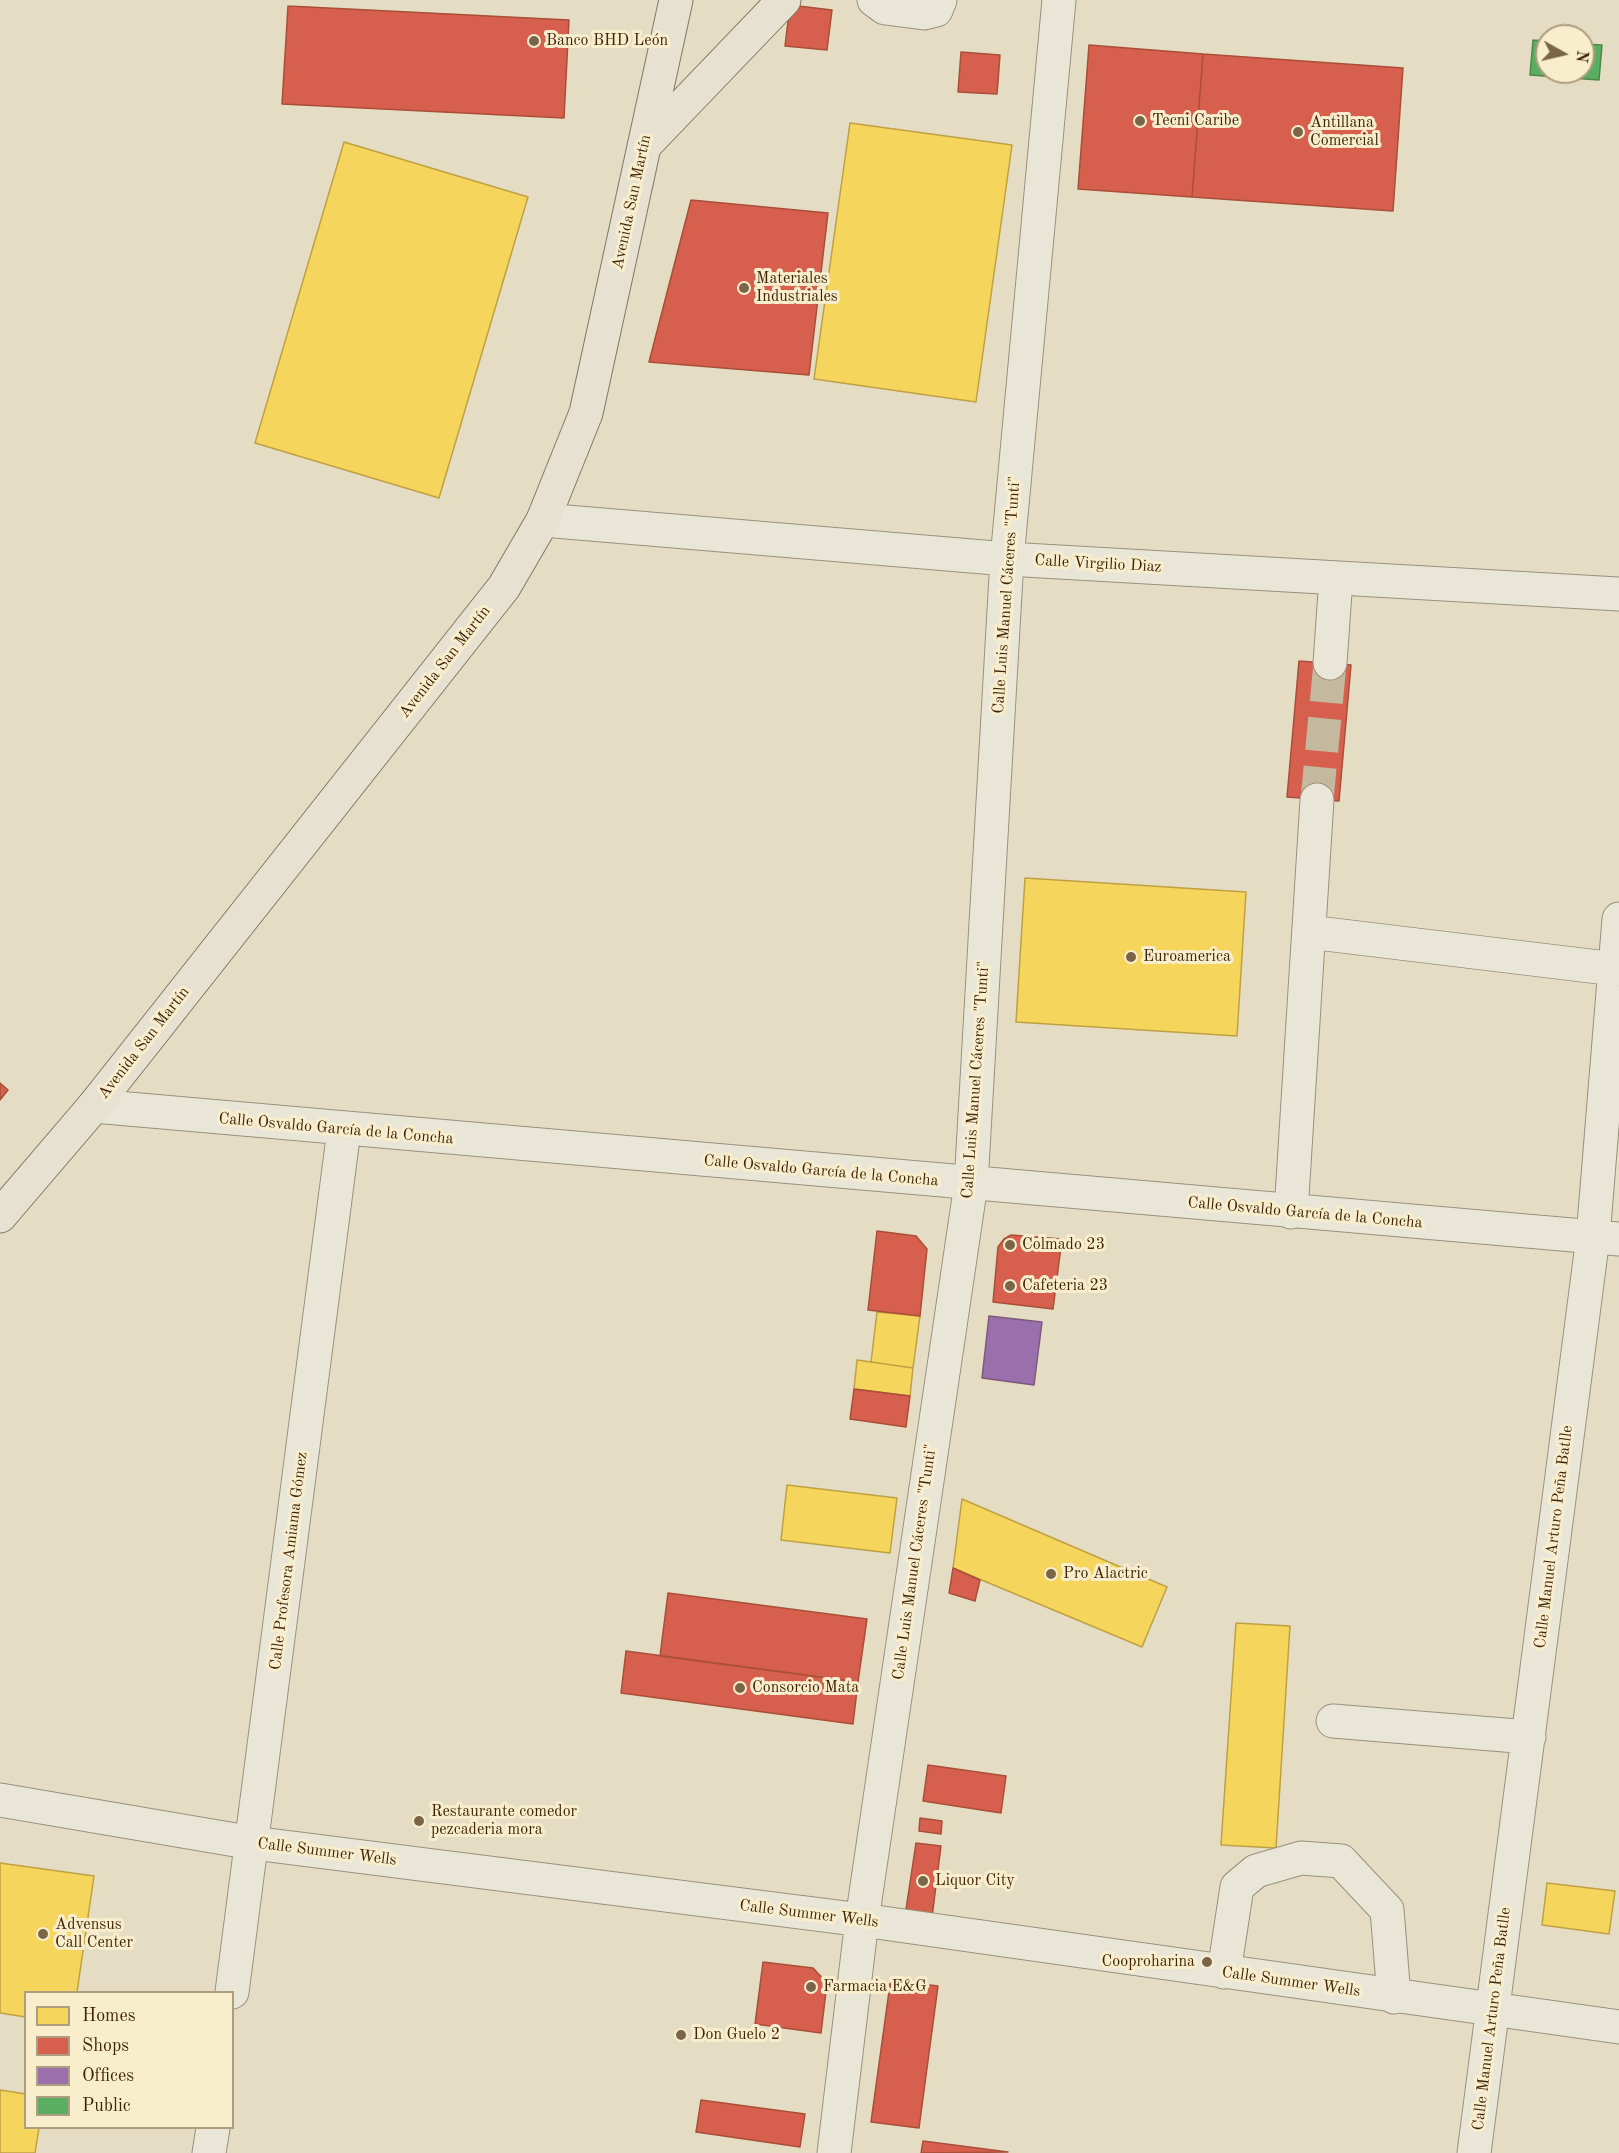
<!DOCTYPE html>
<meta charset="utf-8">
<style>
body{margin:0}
#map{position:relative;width:1619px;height:2153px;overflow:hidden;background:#e5ddc3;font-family:"Old Standard TT",serif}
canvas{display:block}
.legend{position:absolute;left:24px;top:1991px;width:210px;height:138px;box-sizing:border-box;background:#f8eece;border:2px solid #ae9d7f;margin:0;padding:8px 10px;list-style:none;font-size:18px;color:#402408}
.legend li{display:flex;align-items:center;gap:12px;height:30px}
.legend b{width:30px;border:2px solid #ae9d7f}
.north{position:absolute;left:1535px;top:24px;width:60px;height:60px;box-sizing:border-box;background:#f8eece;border:2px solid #ae9d7f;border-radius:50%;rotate:98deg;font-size:16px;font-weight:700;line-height:24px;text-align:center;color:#402408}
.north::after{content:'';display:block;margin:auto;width:21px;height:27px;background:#7a6549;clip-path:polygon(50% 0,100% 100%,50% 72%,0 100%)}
</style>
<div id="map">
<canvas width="1619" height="2153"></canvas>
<ul class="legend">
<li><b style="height:16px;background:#f6d55c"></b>Homes</li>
<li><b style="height:16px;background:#d6604d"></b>Shops</li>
<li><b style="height:16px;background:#9970ab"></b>Offices</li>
<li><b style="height:16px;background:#5aae61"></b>Public</li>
</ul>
<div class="north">N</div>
</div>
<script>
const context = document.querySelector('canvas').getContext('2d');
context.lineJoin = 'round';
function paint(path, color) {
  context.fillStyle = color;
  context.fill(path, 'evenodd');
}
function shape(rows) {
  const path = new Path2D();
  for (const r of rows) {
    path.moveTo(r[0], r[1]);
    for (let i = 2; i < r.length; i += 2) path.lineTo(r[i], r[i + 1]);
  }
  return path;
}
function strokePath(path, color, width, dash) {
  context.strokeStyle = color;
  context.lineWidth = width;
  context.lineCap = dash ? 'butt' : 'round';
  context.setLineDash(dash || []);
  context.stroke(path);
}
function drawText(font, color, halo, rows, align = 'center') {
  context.font = font + ' "Old Standard TT",serif';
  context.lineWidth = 6;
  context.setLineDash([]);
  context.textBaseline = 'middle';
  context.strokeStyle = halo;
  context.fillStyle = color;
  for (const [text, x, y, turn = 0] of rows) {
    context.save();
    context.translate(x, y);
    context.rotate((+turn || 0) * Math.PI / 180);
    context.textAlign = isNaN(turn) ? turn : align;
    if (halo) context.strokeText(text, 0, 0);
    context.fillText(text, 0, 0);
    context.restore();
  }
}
const homes = shape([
 [850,123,1012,145,976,402,814,379,850,123],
 [344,142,528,197,439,498,255,443,344,142],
 [1025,878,1246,892,1237,1036,1016,1022,1025,878],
 [877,1312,920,1316,913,1368,871,1362,877,1312],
 [857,1360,913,1368,910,1396,854,1389,857,1360],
 [787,1485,897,1498,890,1553,781,1540,787,1485],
 [962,1499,1167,1587,1142,1647,953,1568,962,1499],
 [1236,1623,1290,1626,1276,1848,1221,1845,1236,1623],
 [0,1863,94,1876,77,1992,26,1992,26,2017,0,2013,0,1863],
 [1547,1883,1615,1891,1609,1934,1542,1925,1547,1883],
 [0,2090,26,2094,26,2128,39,2128,35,2153,0,2153,0,2090]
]);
paint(homes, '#f6d55c');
strokePath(homes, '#bfa043', 1.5);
const shops = shape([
 [790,5,832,10,827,50,785,46,790,5],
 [288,6,569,20,564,118,282,104,288,6],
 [1089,45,1203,54,1192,197,1078,189,1089,45],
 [961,52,1000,55,997,94,958,92,961,52],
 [1203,54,1403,68,1393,211,1192,197,1203,54],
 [691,200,828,213,809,375,649,362,691,200],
 [1299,661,1351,665,1339,801,1287,797,1299,661],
 [0,1083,8,1090,0,1100,0,1083],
 [877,1231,916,1236,927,1249,920,1316,868,1310,877,1231],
 [1011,1235,1062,1239,1053,1309,993,1302,998,1247,1004,1239,1011,1235],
 [854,1389,910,1396,906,1427,850,1419,854,1389],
 [953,1568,980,1580,975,1601,949,1593,953,1568],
 [668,1593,867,1619,858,1682,660,1656,668,1593],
 [626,1651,858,1682,853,1724,621,1693,626,1651],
 [928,1765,1006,1776,1001,1813,923,1801,928,1765],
 [920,1818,942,1821,941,1834,919,1831,920,1818],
 [916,1843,941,1846,931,1925,905,1916,916,1843],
 [763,1962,813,1968,827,1983,821,2033,755,2024,763,1962],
 [896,1981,938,1986,919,2128,871,2122,890,1984,896,1981],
 [701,2100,805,2114,800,2147,696,2132,701,2100],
 [923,2141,1008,2152,921,2153,923,2141]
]);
paint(shops, '#d6604d');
strokePath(shops, '#a94e38', 1.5);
const offices = shape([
 [989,1316,1042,1322,1034,1385,982,1378,989,1316]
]);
paint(offices, '#9970ab');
strokePath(offices, '#7e597a', 1.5);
const public = shape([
 [1533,40,1547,41,1547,72,1583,72,1583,44,1602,45,1599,80,1530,75,1533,40]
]);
paint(public, '#5aae61');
strokePath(public, '#528546', 1.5);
strokePath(shape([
 [1317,800,1330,663]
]), '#c4b89e', 33, [33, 16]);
const minor = shape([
 [874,0,885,8,924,13,936,10,940,0],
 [543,520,1007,559,1619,594],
 [1330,663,1336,578],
 [1309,932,1615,969],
 [94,1106,1619,1239],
 [1291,1212,1317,800],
 [1333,1721,1529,1737],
 [0,1800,253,1843,862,1920,1619,2027],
 [1224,1972,1237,1887,1256,1871,1301,1858,1341,1861,1387,1910,1394,1997],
 [232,1992,344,1130],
 [209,2153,213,2128],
 [834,2153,862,1920,971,1184,1007,559,1059,0],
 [1474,2153,1593,1237,1619,919]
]);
const major = shape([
 [644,146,784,0],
 [0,1216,94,1106,504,587,543,520,586,413,676,0]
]);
strokePath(minor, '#99907e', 35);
strokePath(major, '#807766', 35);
strokePath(minor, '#e9e6d8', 33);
strokePath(major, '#e6e1d1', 33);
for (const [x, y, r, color] of [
 [534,41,6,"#7a6549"],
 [1140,121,6,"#7a6549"],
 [1298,132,6,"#7a6549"],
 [744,288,6,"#7a6549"],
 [1131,957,6,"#7a6549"],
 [1010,1245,6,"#7a6549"],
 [1010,1286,6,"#7a6549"],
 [1051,1574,6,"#7a6549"],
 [740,1688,6,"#7a6549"],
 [419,1821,6,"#7a6549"],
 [923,1881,6,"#7a6549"],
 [43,1934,6,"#7a6549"],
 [1207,1962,6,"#7a6549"],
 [811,1987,6,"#7a6549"],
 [681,2035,6,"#7a6549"]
]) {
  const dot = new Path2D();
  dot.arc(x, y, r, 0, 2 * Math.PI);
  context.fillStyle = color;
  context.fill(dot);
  strokePath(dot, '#f8eece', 2);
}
drawText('16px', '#402408', '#f8eece', [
 ["Banco BHD León",546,41],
 ["Tecni Caribe",1152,121],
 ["Antillana",1310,123],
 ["Comercial",1310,141],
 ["Materiales",756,279],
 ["Industriales",756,297],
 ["Euroamerica",1143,957],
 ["Colmado 23",1022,1245],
 ["Cafeteria 23",1022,1286],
 ["Pro Alactric",1063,1574],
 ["Consorcio Mata",752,1688],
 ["Restaurante comedor",431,1812],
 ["pezcaderia mora",431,1830],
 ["Liquor City",935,1881],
 ["Advensus",55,1925],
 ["Call Center",55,1943],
 ["Cooproharina",1195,1962,"right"],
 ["Farmacia E&G",823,1987],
 ["Don Guelo 2",693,2035]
], 'left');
drawText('16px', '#402408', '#f8eece', [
 ["Avenida San Martín",632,202,-78],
 ["Calle Virgilio Diaz",1098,564,3],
 ["Calle Luis Manuel Cáceres \"Tunti\"",1007,595,-86],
 ["Avenida San Martín",445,662,-52],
 ["Avenida San Martín",144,1043,-52],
 ["Calle Luis Manuel Cáceres \"Tunti\"",976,1080,-86],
 ["Calle Osvaldo García de la Concha",336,1129,5],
 ["Calle Osvaldo García de la Concha",821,1171,5],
 ["Calle Osvaldo García de la Concha",1305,1213,5],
 ["Calle Manuel Arturo Peña Batlle",1554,1537,-83],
 ["Calle Profesora Amiama Gómez",289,1561,-83],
 ["Calle Luis Manuel Cáceres \"Tunti\"",915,1562,-82],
 ["Calle Summer Wells",327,1852,7],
 ["Calle Summer Wells",809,1914,7],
 ["Calle Summer Wells",1291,1982,8],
 ["Calle Manuel Arturo Peña Batlle",1492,2019,-83]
]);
</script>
